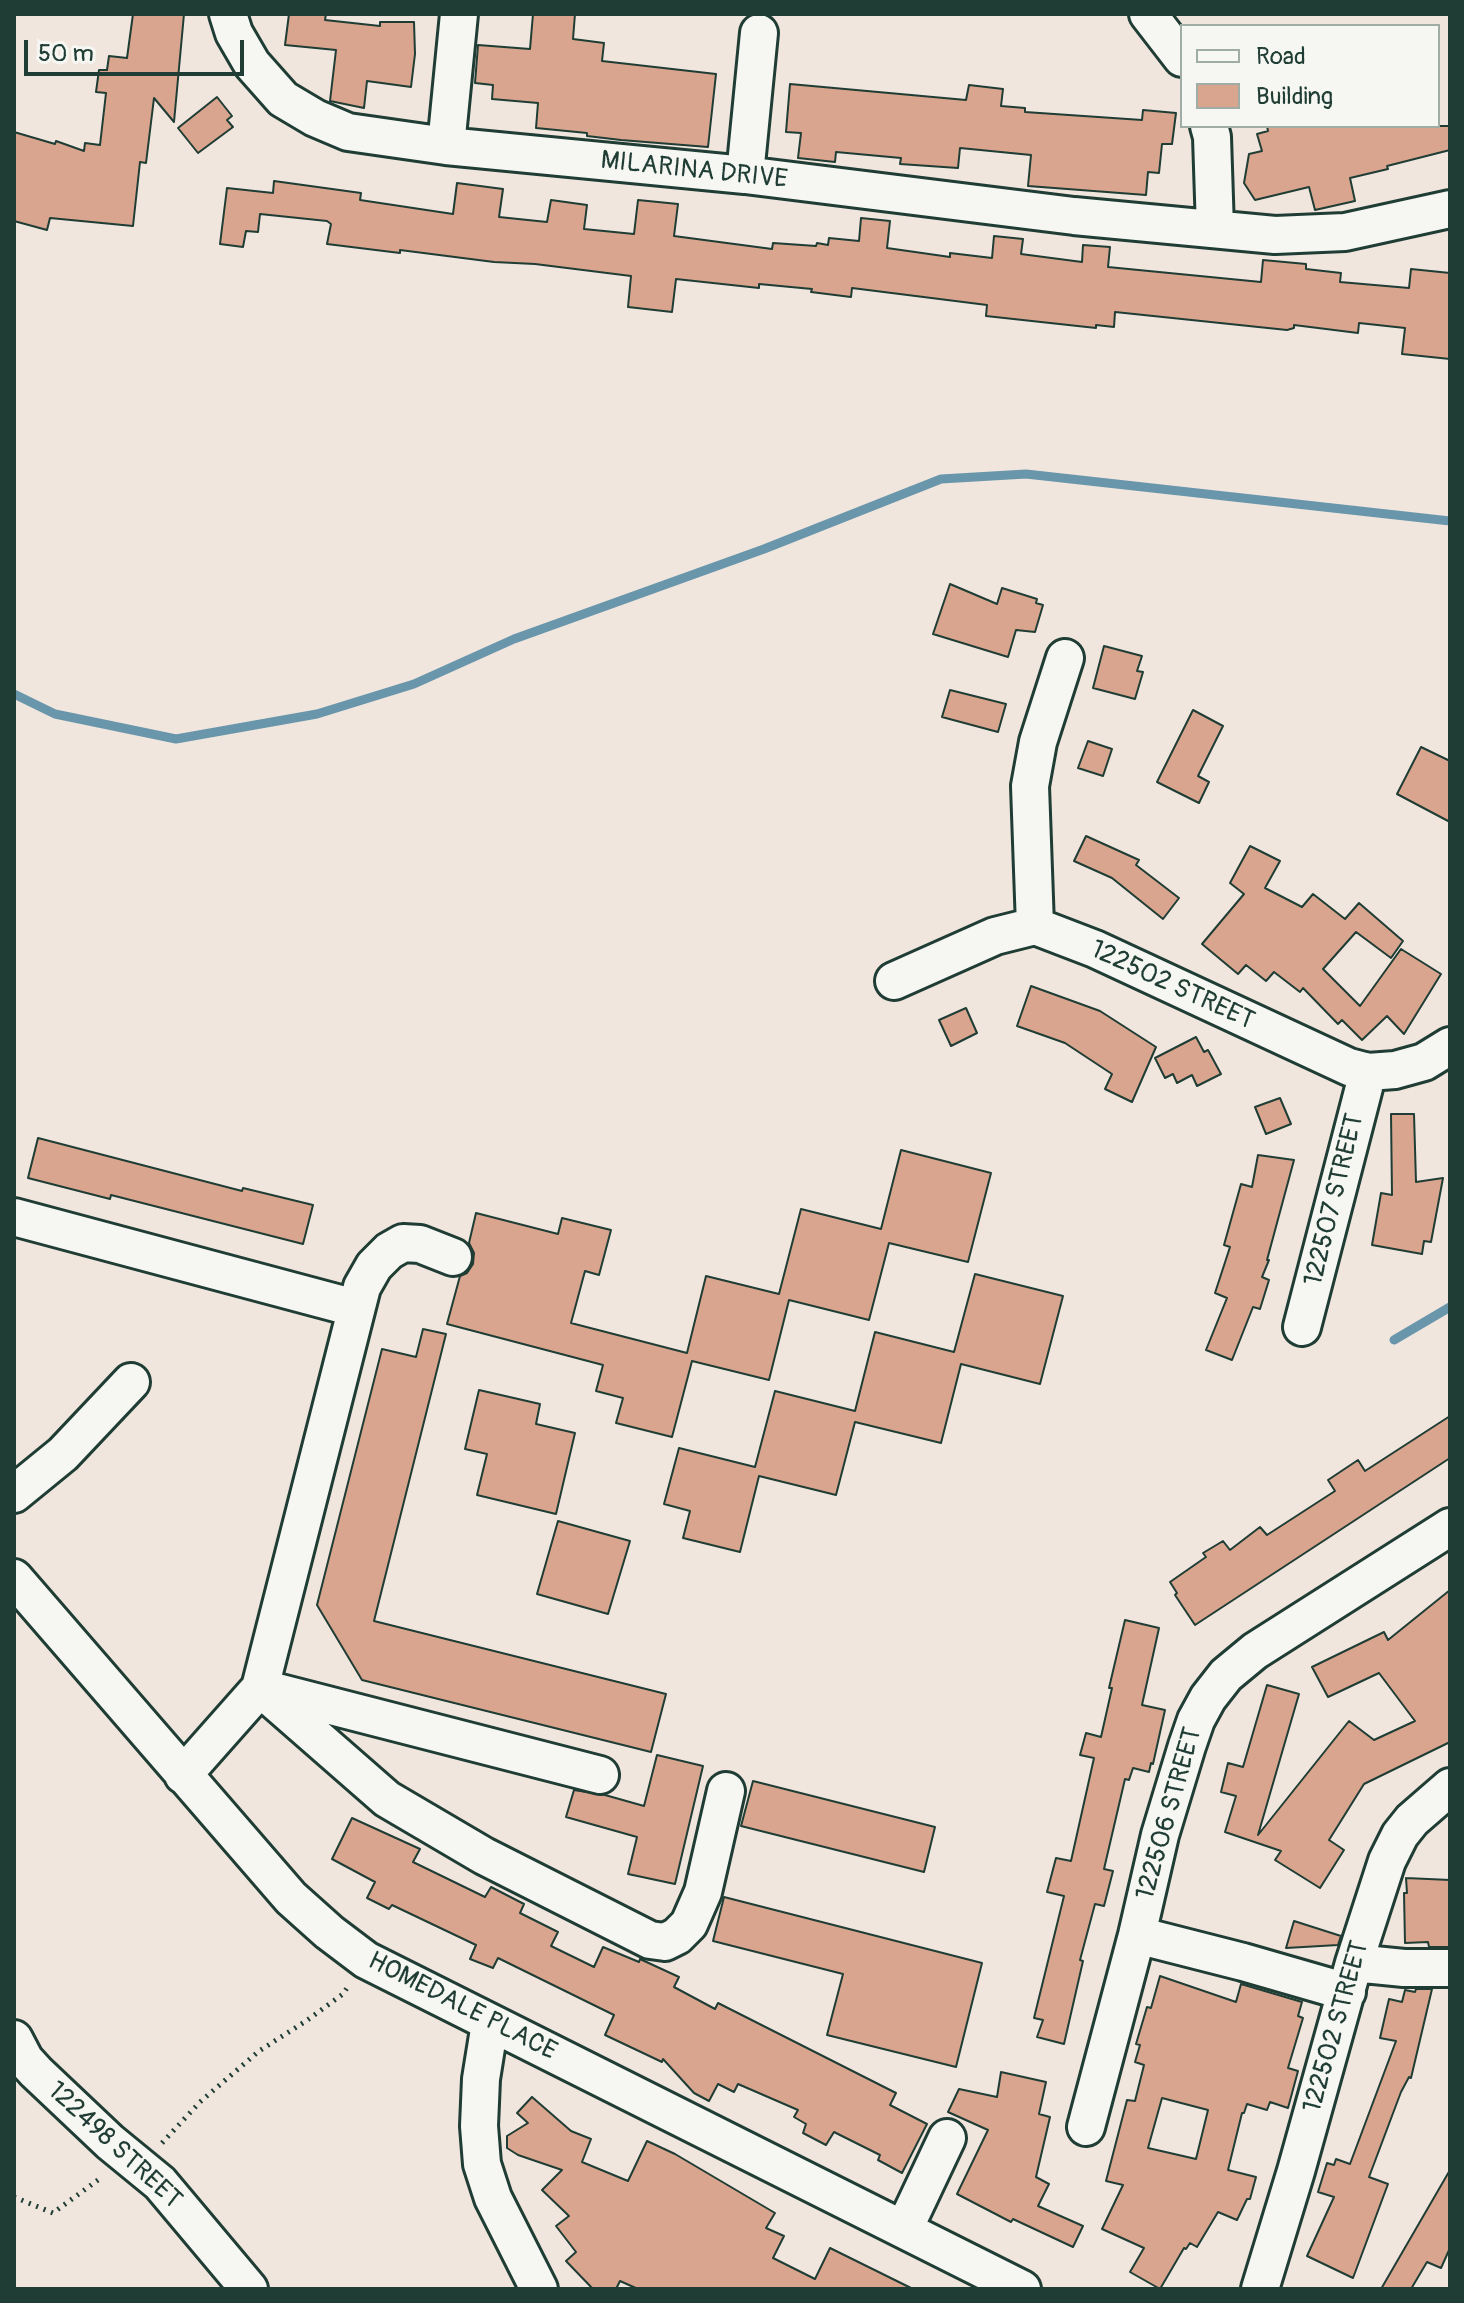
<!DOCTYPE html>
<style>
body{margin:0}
#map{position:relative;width:1464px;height:2303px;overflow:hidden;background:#f0e6de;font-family:Pangolin,sans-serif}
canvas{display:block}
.frame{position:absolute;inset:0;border:16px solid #1f3d34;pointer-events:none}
.legend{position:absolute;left:1180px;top:24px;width:260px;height:104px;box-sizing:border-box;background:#f6f6f2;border:2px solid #a0aca6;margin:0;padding:10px 14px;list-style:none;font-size:24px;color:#1f3d34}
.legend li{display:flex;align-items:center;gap:16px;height:40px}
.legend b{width:40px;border:2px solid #a0aca6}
.scale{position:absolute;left:24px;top:40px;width:220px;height:36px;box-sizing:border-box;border:4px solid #1f3d34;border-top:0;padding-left:10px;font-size:24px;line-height:28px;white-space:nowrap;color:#1f3d34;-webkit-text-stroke:6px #f6f6f2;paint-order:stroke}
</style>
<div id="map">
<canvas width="1464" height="2303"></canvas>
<div class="frame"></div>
<ul class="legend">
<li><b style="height:10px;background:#f6f6f2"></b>Road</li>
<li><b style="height:22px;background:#d9a58e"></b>Building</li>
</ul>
<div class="scale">50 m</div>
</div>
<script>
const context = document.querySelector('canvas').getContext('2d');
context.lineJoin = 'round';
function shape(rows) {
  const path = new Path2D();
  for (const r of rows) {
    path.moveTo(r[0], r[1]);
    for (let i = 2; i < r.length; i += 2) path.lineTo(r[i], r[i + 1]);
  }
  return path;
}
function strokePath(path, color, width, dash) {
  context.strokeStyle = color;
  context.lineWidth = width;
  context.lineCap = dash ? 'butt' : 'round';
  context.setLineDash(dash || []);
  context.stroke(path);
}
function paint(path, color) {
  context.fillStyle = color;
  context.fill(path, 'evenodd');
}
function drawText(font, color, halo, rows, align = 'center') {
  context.font = font + ' Pangolin,sans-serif';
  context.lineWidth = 6;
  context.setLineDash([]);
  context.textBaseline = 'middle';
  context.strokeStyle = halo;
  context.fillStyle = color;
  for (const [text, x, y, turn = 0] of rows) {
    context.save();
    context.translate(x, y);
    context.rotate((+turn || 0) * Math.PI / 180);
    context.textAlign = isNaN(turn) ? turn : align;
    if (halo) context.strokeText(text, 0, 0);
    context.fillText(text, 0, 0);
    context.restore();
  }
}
strokePath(shape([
 [14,694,55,714,176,739,317,714,414,684,514,639,764,549,941,479,1026,474,1450,521],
 [1394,1340,1450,1307]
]), '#6996ab', 9);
const building = shape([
 [133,14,184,14,174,122,154,98,146,163,140,162,133,226,50,218,47,230,14,221,14,132,55,144,56,141,84,151,85,143,100,145,106,93,96,92,99,70,107,70,109,56,127,58,133,14],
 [289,14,326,14,325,20,380,26,380,22,414,22,415,54,411,87,367,81,364,108,330,101,336,50,285,45,289,14],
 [533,14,575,14,573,39,604,43,602,61,716,74,708,147,621,140,587,136,587,133,536,128,538,103,492,99,493,85,475,83,478,45,530,49,533,14],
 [790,84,966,100,969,85,1003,89,1001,106,1025,108,1025,112,1142,120,1143,110,1176,113,1172,144,1162,144,1159,173,1148,172,1146,195,1028,186,1031,155,960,148,958,168,900,164,901,158,836,152,835,162,798,158,801,133,786,132,790,84],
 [217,97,232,116,227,120,233,127,198,153,178,128,217,97],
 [1267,126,1450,126,1450,150,1387,166,1388,169,1350,178,1355,201,1315,210,1309,187,1255,200,1244,183,1249,154,1262,151,1257,134,1268,131,1267,126],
 [274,181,361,193,360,200,453,214,457,183,503,189,499,217,547,222,551,200,587,205,584,229,634,234,638,200,678,204,674,236,772,249,773,243,816,246,817,243,828,245,829,238,859,241,861,218,890,221,887,248,950,257,950,253,992,258,994,236,1023,239,1021,254,1082,262,1083,245,1110,247,1108,267,1261,282,1263,260,1306,264,1306,269,1341,273,1340,282,1409,288,1411,269,1450,273,1450,359,1402,354,1405,328,1359,323,1358,333,1294,325,1294,328,1287,330,1115,312,1114,327,1096,325,1096,328,986,316,987,305,852,288,851,297,811,292,812,289,759,284,759,288,676,279,672,312,628,307,631,276,535,264,494,262,400,250,400,253,327,244,331,224,327,221,260,214,258,232,246,231,243,247,220,244,227,188,273,193,274,181],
 [950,584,997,604,1002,588,1037,599,1036,603,1043,605,1035,632,1016,630,1008,657,933,634,950,584],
 [1104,646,1142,656,1137,671,1143,672,1135,699,1093,688,1104,646],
 [950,690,1006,704,998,732,942,717,950,690],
 [1193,710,1223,726,1198,776,1209,782,1199,803,1157,782,1193,710],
 [1088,741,1112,749,1103,776,1078,768,1088,741],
 [1421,747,1450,761,1450,822,1397,794,1421,747],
 [1086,836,1139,860,1136,865,1179,898,1163,919,1112,878,1074,861,1086,836],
 [1250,846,1280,861,1265,888,1302,907,1313,894,1345,919,1359,903,1403,941,1391,958,1356,932,1323,969,1360,1006,1401,949,1441,974,1404,1034,1387,1016,1362,1040,1342,1020,1338,1024,1303,988,1300,992,1274,972,1266,981,1246,965,1238,974,1202,944,1244,894,1230,883,1250,846],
 [1031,986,1100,1011,1156,1047,1132,1102,1105,1089,1112,1074,1065,1043,1017,1026,1031,986],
 [966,1008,977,1033,951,1046,939,1020,966,1008],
 [1196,1037,1204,1052,1208,1050,1221,1074,1197,1086,1192,1075,1177,1083,1173,1074,1165,1078,1155,1058,1196,1037],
 [1280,1098,1291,1124,1266,1134,1255,1107,1280,1098],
 [1391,1114,1414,1114,1416,1182,1443,1178,1431,1242,1424,1241,1422,1254,1372,1245,1381,1193,1392,1195,1391,1114],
 [38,1138,242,1191,243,1188,313,1205,303,1244,111,1195,110,1199,28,1178,38,1138],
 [901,1150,991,1173,968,1262,889,1243,869,1320,789,1300,769,1380,692,1361,672,1437,616,1423,623,1398,596,1391,603,1365,447,1324,460,1276,467,1273,473,1264,474,1253,469,1243,476,1213,558,1234,562,1218,611,1230,599,1275,585,1271,571,1323,687,1353,706,1276,779,1294,801,1209,881,1229,901,1150],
 [1258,1155,1294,1160,1267,1260,1269,1260,1262,1277,1269,1280,1260,1309,1253,1307,1232,1360,1206,1350,1227,1298,1215,1293,1230,1247,1224,1245,1241,1184,1252,1187,1258,1155],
 [975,1274,1063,1296,1040,1384,961,1364,941,1443,855,1422,836,1495,759,1476,740,1552,683,1538,690,1511,664,1504,679,1448,755,1467,775,1391,855,1411,875,1332,954,1352,975,1274],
 [423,1329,446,1334,374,1621,666,1694,651,1752,362,1680,317,1605,382,1349,416,1357,423,1329],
 [479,1390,540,1404,536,1424,575,1433,556,1514,477,1495,487,1454,465,1449,479,1390],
 [1450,1416,1450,1458,1195,1625,1175,1595,1177,1593,1170,1582,1206,1557,1203,1553,1223,1541,1230,1550,1260,1527,1267,1535,1335,1491,1328,1480,1358,1460,1365,1471,1450,1416],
 [558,1521,630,1541,608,1614,537,1594,558,1521],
 [1450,1590,1450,1742,1364,1784,1329,1840,1344,1850,1320,1888,1275,1860,1281,1851,1225,1832,1236,1796,1221,1792,1228,1763,1243,1767,1267,1685,1299,1694,1258,1835,1349,1721,1374,1740,1415,1721,1379,1673,1328,1697,1312,1667,1384,1632,1388,1640,1450,1590],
 [1125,1620,1159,1628,1142,1705,1165,1710,1153,1764,1151,1763,1149,1772,1133,1768,1129,1780,1125,1779,1104,1869,1113,1871,1104,1906,1095,1904,1080,1960,1083,1961,1064,2044,1037,2037,1043,2020,1034,2018,1064,1896,1047,1892,1056,1858,1071,1861,1094,1758,1080,1755,1086,1733,1101,1737,1112,1688,1109,1688,1125,1620],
 [657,1755,703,1766,675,1884,628,1874,637,1837,566,1817,574,1790,605,1795,644,1806,657,1755],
 [753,1781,935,1827,924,1872,741,1826,753,1781],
 [352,1818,420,1849,413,1862,485,1897,491,1887,524,1904,520,1913,558,1932,551,1946,594,1967,603,1947,639,1962,640,1959,679,1977,674,1987,715,2009,718,2003,896,2093,890,2105,927,2124,902,2173,878,2160,880,2155,834,2132,826,2145,803,2133,806,2124,794,2117,798,2110,738,2084,734,2092,718,2084,709,2101,694,2093,663,2059,662,2062,605,2035,614,2015,498,1958,493,1968,470,1959,476,1945,392,1905,389,1909,367,1898,375,1882,332,1859,352,1818],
 [1406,1878,1450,1880,1450,1947,1429,1947,1428,1942,1405,1943,1404,1893,1407,1893,1406,1878],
 [724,1897,982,1963,956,2067,827,2035,843,1974,713,1941,724,1897],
 [1294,1921,1341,1936,1338,1945,1286,1948,1294,1921],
 [1160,1976,1236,2002,1241,1984,1302,2002,1298,2016,1303,2018,1288,2068,1298,2071,1288,2108,1270,2102,1267,2110,1247,2104,1244,2113,1242,2113,1228,2170,1256,2177,1250,2199,1247,2199,1237,2220,1218,2212,1197,2247,1190,2243,1186,2249,1184,2248,1160,2289,1130,2272,1144,2248,1102,2229,1123,2185,1106,2181,1127,2100,1135,2101,1144,2065,1135,2062,1140,2045,1136,2044,1147,2007,1151,2008,1160,1976],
 [1162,2098,1208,2110,1196,2159,1148,2148,1162,2098],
 [1416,1989,1432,1989,1411,2078,1409,2077,1401,2092,1369,2177,1388,2184,1353,2278,1307,2256,1334,2197,1318,2192,1327,2163,1334,2165,1336,2159,1350,2164,1396,2041,1380,2038,1389,1999,1402,2002,1405,1990,1415,1992,1416,1989],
 [1001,2072,1046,2082,1039,2114,1050,2117,1036,2177,1049,2184,1038,2206,1083,2226,1073,2247,1013,2219,1011,2222,957,2194,988,2130,948,2112,959,2089,997,2097,1001,2072],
 [532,2097,571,2131,591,2139,582,2162,628,2181,647,2141,675,2154,775,2213,766,2228,784,2236,773,2258,815,2279,830,2248,913,2289,638,2289,620,2281,616,2289,593,2289,566,2261,576,2252,556,2226,569,2216,542,2190,562,2170,518,2155,507,2148,507,2136,528,2123,517,2113,532,2097],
 [1450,2170,1450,2248,1441,2268,1427,2262,1411,2289,1381,2289,1450,2170]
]);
paint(building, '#d9a58e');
strokePath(building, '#1f3d34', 2);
const minor = shape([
 [228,14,234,33,252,64,283,99,315,118,348,132,446,146,745,175,1074,216,1275,235,1345,232,1450,209],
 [1148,14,1182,58],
 [1209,126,1212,137,1215,229],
 [446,146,459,14],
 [745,175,759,33],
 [1035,926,1030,786,1038,742,1065,658],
 [894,981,995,936,1035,926,1095,949,1349,1067,1368,1072,1395,1070,1424,1062,1450,1046],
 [14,1217,355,1308],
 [1302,1327,1368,1072],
 [14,1494,63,1454,131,1382],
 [14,1578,291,1898,329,1932,366,1960,1022,2289],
 [260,1688,387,1799,484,1856,650,1940,665,1942,677,1936,689,1924,703,1892,726,1791],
 [269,1690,600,1775],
 [183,1775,260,1688,362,1287,374,1266,389,1251,403,1243,420,1244,453,1257],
 [1137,1935,1243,1962,1347,1992],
 [1354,1963,1404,1968,1450,1968],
 [490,2023,481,2079,479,2126,482,2164,493,2198,539,2289],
 [14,2039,25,2060,36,2072,110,2142,160,2183,249,2289],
 [1086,2127,1137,1935,1160,1835,1187,1746,1196,1720,1208,1698,1226,1675,1255,1651,1450,1527],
 [904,2229,947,2138],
 [1260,2289,1296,2171,1354,1963,1387,1861,1400,1835,1412,1820,1450,1787]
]);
strokePath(minor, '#1f3d34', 42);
strokePath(shape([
 [162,2143,200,2102,259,2051,306,2021,343,1994,349,1985],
 [14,2197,53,2213,102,2177]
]), '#1f3d34', 5, [2, 6]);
strokePath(minor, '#f6f6f2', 36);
drawText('26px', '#1f3d34', '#f6f6f2', [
 ["MILARINA DRIVE",694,171,6],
 ["122502 STREET",1172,986,25],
 ["122507 STREET",1335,1200,-76],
 ["122506 STREET",1170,1814,-74],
 ["HOMEDALE PLACE",462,2007,27],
 ["122502 STREET",1337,2027,-74],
 ["122498 STREET",114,2146,43]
]);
</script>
